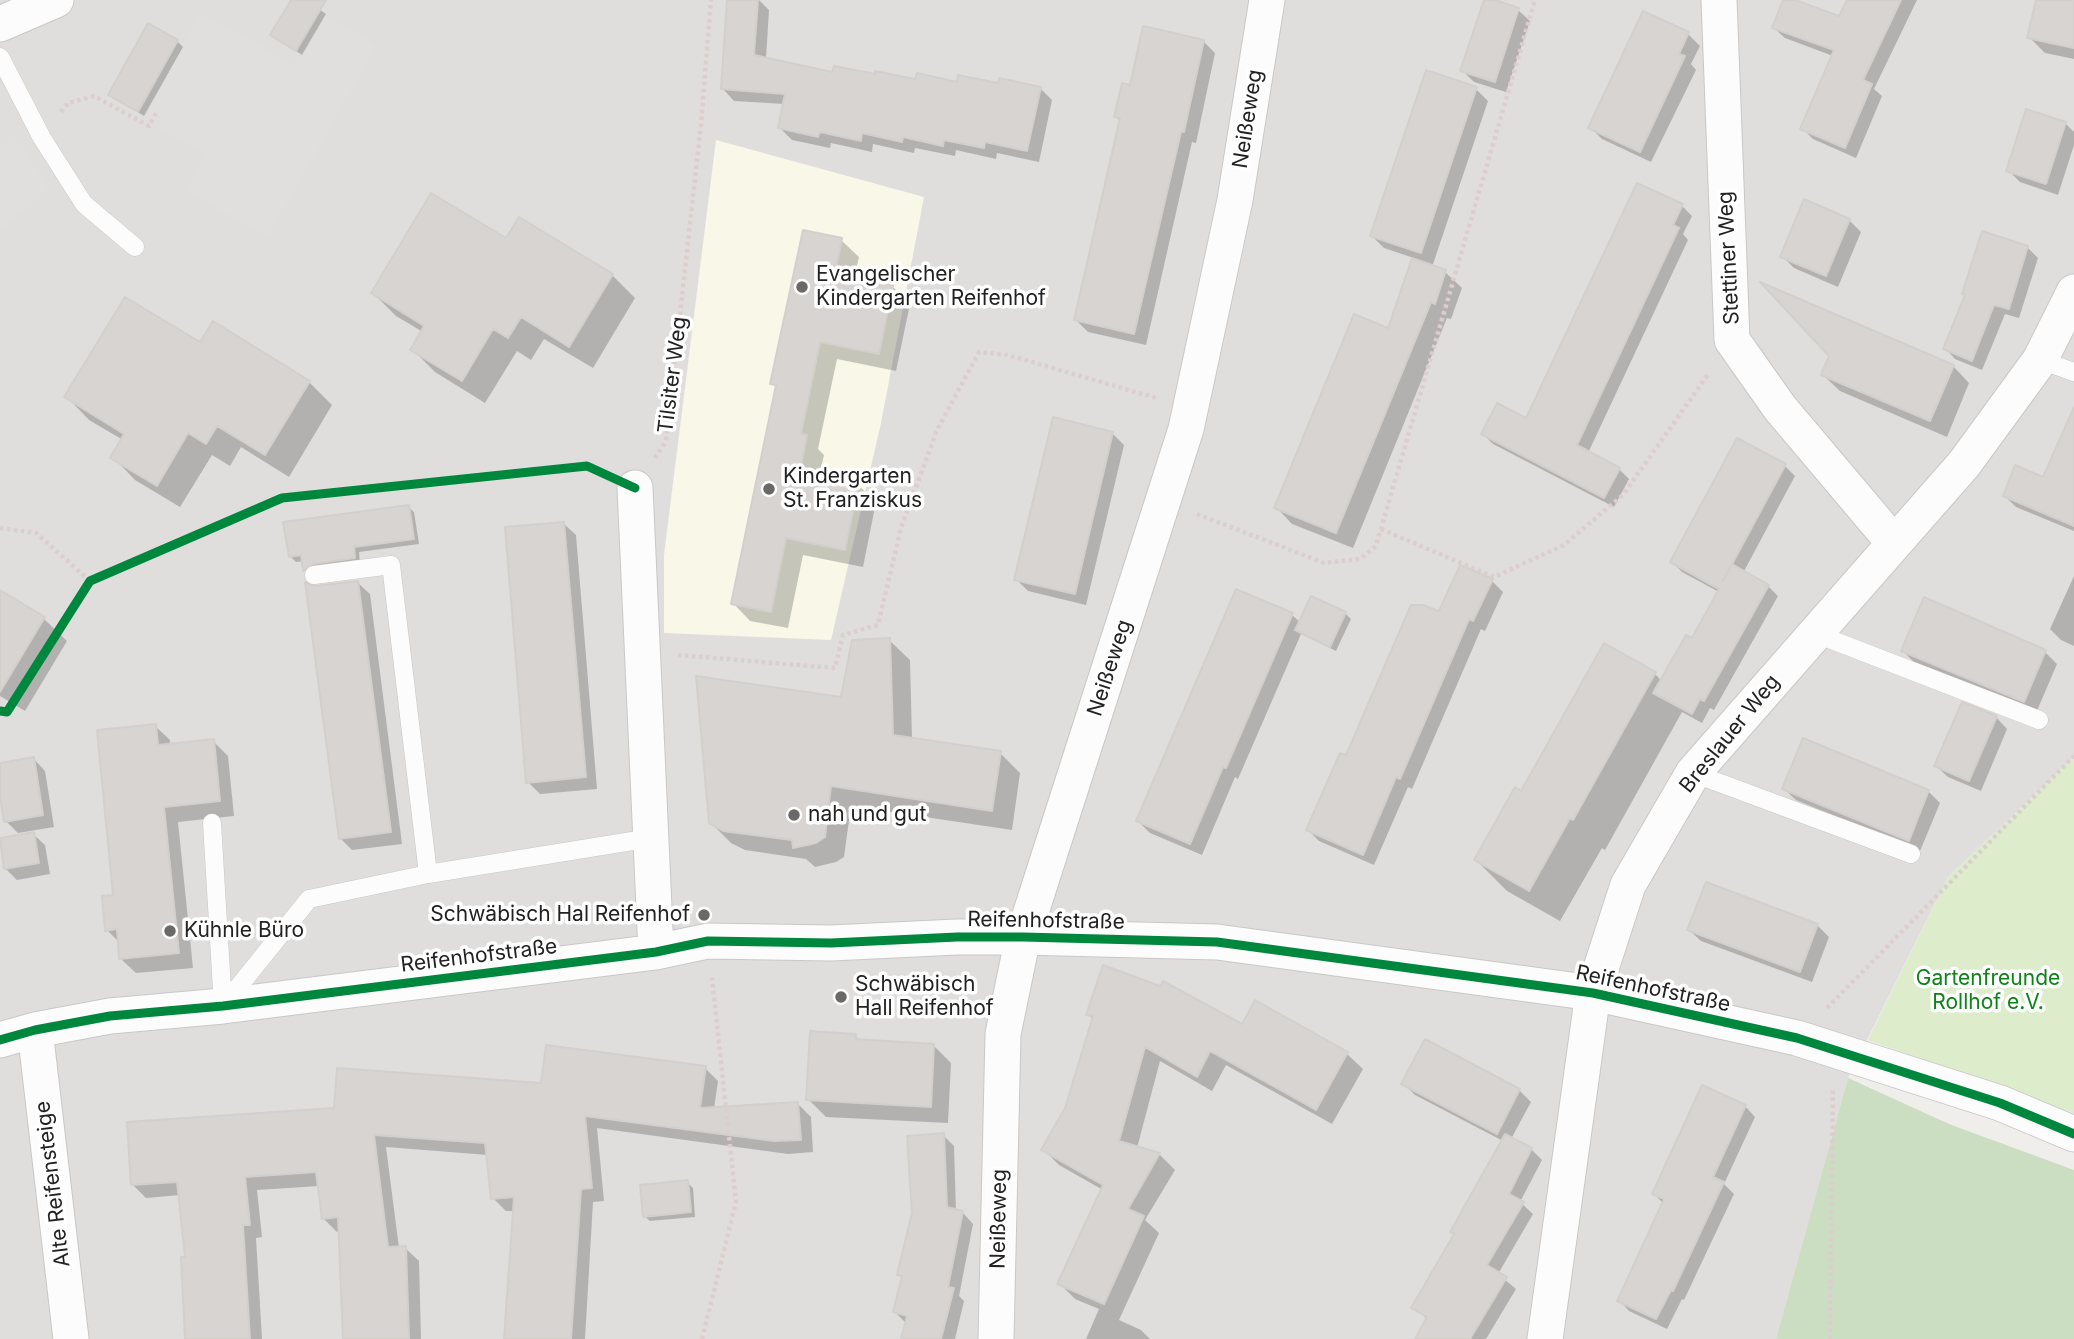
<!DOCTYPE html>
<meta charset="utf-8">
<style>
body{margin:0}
canvas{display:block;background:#f0eeeb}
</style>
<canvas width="2074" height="1339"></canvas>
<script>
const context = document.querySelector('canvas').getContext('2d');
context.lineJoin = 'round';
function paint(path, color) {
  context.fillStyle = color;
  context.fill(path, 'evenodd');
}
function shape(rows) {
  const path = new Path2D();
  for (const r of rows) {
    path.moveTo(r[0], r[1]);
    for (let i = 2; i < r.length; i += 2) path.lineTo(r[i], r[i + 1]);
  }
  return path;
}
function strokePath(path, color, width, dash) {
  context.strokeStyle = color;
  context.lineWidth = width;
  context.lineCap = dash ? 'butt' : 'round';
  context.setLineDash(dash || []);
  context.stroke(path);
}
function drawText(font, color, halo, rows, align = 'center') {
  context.font = font + ' Inter,sans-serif';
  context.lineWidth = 7;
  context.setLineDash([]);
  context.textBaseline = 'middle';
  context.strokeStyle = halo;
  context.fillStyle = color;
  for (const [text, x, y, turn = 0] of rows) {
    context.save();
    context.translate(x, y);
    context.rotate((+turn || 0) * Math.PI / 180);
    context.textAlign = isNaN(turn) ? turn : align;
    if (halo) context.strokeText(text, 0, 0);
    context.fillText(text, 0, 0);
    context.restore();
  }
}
paint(shape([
 [0,0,2074,0,2074,757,1948,877,1848,1078,1776,1339,0,1339]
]), '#dfdedc');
paint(shape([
 [716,140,924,197,881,423,831,640,664,633,664,555]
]), '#f8f7e8');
paint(shape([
 [2074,757,2074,1113,1868,1040,1948,877]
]), '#ddeccb');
paint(shape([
 [1848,1078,1949,1124,2074,1170,2074,1339,1776,1339]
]), '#cbdec1');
paint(shape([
 [201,12,293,65,323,13,377,45,268,237,186,191,206,155,141,117],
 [14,134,49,189,0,231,0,145]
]), '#e0dfde');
paint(shape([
 [293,0,306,0,326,14,302,55,272,35],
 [728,0,759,0,769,10,766,59,834,74,1040,88,1052,100,1039,162,997,153,996,159,956,150,955,156,915,148,914,153,873,144,872,152,831,143,830,148,792,140,780,128,785,104,734,101,723,89],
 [1486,0,1518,10,1530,21,1506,92,1474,82,1462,70],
 [1784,0,1790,0,1840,18,1849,0,1917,0,1874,89,1882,96,1856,158,1813,139,1802,128,1833,56,1785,38,1774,28],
 [2037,0,2074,0,2074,59,2045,53,2029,37],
 [1688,34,1700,46,1691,64,1696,70,1651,162,1602,139,1590,127],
 [177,41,183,47,144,116,110,95],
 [1204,42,1215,53,1196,143,1192,142,1146,345,1088,332,1076,320,1121,122,1116,117,1131,87],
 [1428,72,1476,89,1488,101,1432,267,1445,272,1462,288,1451,319,1447,318,1353,548,1292,524,1276,507,1389,330,1414,258,1384,248,1372,236],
 [2028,111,2066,124,2074,132,2074,145,2058,195,2020,182,2008,170],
 [1682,206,1692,216,1683,234,1688,240,1588,453,1619,469,1629,479,1614,507,1493,444,1483,434,1526,420],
 [1849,220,1861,232,1838,287,1794,268,1782,256],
 [841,240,859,257,854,279,893,287,910,304,896,371,837,359,818,449,824,455,819,477,858,485,876,502,863,567,803,555,788,628,750,621,733,603,777,388,772,383],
 [506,241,612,275,635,298,593,368,544,339,531,360,517,351,485,403,435,372,413,350,423,332,396,316,373,293],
 [2027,247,2038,258,2019,318,2005,314,1982,370,1955,359,1945,348],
 [201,345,309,382,332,405,289,477,241,447,230,466,212,455,180,507,135,480,113,457,123,440,89,420,67,397],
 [1953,366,1969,383,1947,437,1840,391,1823,375],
 [1112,433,1124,445,1086,605,1028,591,1016,579],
 [1785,466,1795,476,1743,573,1768,586,1778,596,1714,710,1710,708,1702,723,1682,712,1605,850,1602,848,1560,921,1507,891,1476,860,1522,793,1655,674,1662,681,1692,640,1719,592,1682,572,1672,562],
 [2074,466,2074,531,2016,507,2005,496],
 [408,507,414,512,419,544,359,552,360,563,310,575,305,570,304,561,296,562,290,556],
 [564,524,576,535,597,789,540,794,528,782],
 [2074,576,2074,646,2061,640,2050,629],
 [1492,581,1503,592,1485,631,1481,629,1412,789,1408,787,1374,865,1319,841,1308,830,1347,758,1440,614],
 [358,583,370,594,402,844,352,850,340,838],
 [1237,591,1292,615,1301,623,1345,613,1351,619,1336,651,1301,634,1238,779,1235,777,1202,855,1150,833,1138,821],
 [0,592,44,619,67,641,25,711,0,696],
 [1924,600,2045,652,2057,664,2036,713,1914,662,1903,651],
 [889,640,910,660,912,739,1000,753,1020,773,1012,830,851,806,844,857,836,862,815,867,806,859,745,850,731,843,711,823,843,699],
 [1996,717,2007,729,1981,791,1948,777,1936,766],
 [155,726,170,740,170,745,213,741,228,756,234,816,178,822,193,968,136,973,121,959,120,943,107,930],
 [34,759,45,771,54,827,18,833,6,821,0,786,0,765],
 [1784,789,1928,791,1940,803,1920,851,1796,800],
 [33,834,45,845,50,874,17,880,5,868],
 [1817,925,1829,937,1812,982,1701,941,1689,930],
 [1256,1003,1347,1054,1363,1069,1332,1124,1226,1065,1212,1091,1160,1061,1137,1148,1159,1154,1175,1170,1145,1220,1159,1233,1119,1320,1141,1330,1150,1339,1086,1339,1099,1309,1075,1299,1059,1283,1103,1190,1059,1165,1043,1149,1067,1108,1094,1020,1088,1014,1242,1027],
 [855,1036,861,1041,933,1045,951,1063,948,1123,826,1117,808,1099],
 [705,1068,718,1081,714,1109,798,1104,811,1117,813,1152,788,1154,597,1128,604,1201,593,1202,585,1339,506,1339,514,1211,506,1211,493,1198,488,1155,386,1147,399,1248,405,1248,419,1261,421,1339,344,1339,340,1231,337,1232,323,1218,319,1186,257,1190,262,1237,256,1238,262,1339,187,1339,187,1258,180,1195,146,1198,133,1185,336,1109],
 [1403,1083,1519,1090,1531,1102,1511,1139,1531,1149,1542,1160,1520,1202,1533,1214,1498,1274,1516,1289,1486,1339,1417,1339,1428,1320,1414,1307,1455,1235,1503,1141,1415,1095],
 [1745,1106,1755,1117,1724,1184,1734,1194,1684,1300,1682,1299,1667,1329,1629,1311,1619,1300,1664,1204,1654,1194],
 [943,1135,954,1146,956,1212,963,1213,973,1224,959,1296,964,1301,955,1339,903,1339,906,1323,895,1312,903,1278,899,1274],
 [687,1182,693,1188,695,1217,650,1221,644,1216]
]), '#0003');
const building = shape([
 [291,0,326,0,296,51,270,35,291,0],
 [727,0,758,0,754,55,832,72,834,66,875,74,875,71,915,79,917,73,957,82,958,75,998,83,999,78,1041,87,1027,151,985,142,984,148,944,140,943,146,903,137,902,142,862,133,861,141,820,132,818,137,778,128,785,94,721,89,727,0],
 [1484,0,1495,0,1519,8,1495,82,1460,71,1484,0],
 [1783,0,1795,0,1839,16,1847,0,1901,0,1863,80,1872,84,1845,148,1800,129,1834,50,1772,28,1783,0],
 [2036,0,2074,0,2074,48,2027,38,2036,0],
 [1643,11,1689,32,1679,54,1685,56,1640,152,1588,128,1643,11],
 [148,23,178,40,138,112,108,95,148,23],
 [1143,26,1204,40,1184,132,1181,132,1134,334,1074,320,1120,118,1114,117,1122,83,1130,85,1143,26],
 [1426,70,1477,87,1421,253,1370,236,1426,70],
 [2026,109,2066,122,2046,184,2006,171,2026,109],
 [1637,183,1683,204,1673,225,1679,228,1577,445,1620,468,1604,498,1481,434,1497,403,1526,418,1637,183],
 [431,193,506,238,519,217,613,274,569,347,521,317,508,338,493,329,462,381,410,350,424,326,371,293,431,193],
 [1804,199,1850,219,1826,276,1780,257,1804,199],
 [803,230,842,238,835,273,893,285,879,354,820,342,801,434,807,435,800,471,859,483,845,550,786,538,771,612,731,604,776,385,770,384,803,230],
 [1982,231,2028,246,2009,309,1994,305,1972,361,1943,349,1965,295,1962,294,1982,231],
 [1412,258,1446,270,1435,304,1431,302,1336,533,1274,508,1354,314,1388,328,1412,258],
 [1760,282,1954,365,1930,421,1821,375,1829,356,1760,282],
 [125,297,200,342,213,321,310,381,265,455,217,426,206,444,188,433,157,486,110,458,124,434,64,397,125,297],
 [2074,407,2074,526,2003,496,2015,465,2043,477,2074,407],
 [1053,417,1113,432,1075,594,1014,580,1053,417],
 [1737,438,1786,464,1723,581,1732,564,1769,585,1704,701,1700,699,1692,714,1653,693,1686,635,1692,638,1719,589,1670,562,1737,438],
 [409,505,414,539,354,547,355,558,313,564,303,571,301,555,289,557,283,522,409,505],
 [564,522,586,777,526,783,505,527,564,522],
 [1460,565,1493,579,1473,621,1469,619,1400,779,1396,777,1363,855,1306,830,1340,753,1346,755,1411,605,1423,605,1439,611,1460,565],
 [358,581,391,832,339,839,305,582,315,586,358,581],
 [1236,589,1293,613,1226,768,1223,767,1190,844,1136,821,1236,589],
 [0,590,45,617,0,692,0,590],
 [1311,596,1346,612,1330,647,1295,630,1311,596],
 [1924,597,2046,650,2024,702,1901,651,1924,597],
 [890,638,893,735,1001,751,992,811,831,786,825,837,816,843,793,848,792,840,723,831,709,823,696,676,841,697,852,640,890,638],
 [1604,643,1656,672,1573,820,1570,818,1529,891,1474,860,1515,787,1521,791,1604,643],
 [1962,702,1997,716,1969,781,1934,766,1962,702],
 [156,724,158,745,214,739,220,801,164,807,179,953,119,959,117,929,105,931,102,896,113,895,97,730,156,724],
 [1803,738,1929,790,1909,841,1782,789,1803,738],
 [34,757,43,815,4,822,0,797,0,763,34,757],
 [34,832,39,863,4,869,0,838,34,832],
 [1706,882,1818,924,1800,972,1687,930,1706,882],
 [1103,965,1160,986,1163,981,1242,1024,1255,1000,1348,1052,1316,1110,1210,1051,1197,1077,1145,1047,1119,1141,1160,1153,1128,1209,1144,1216,1104,1304,1057,1284,1103,1185,1041,1150,1065,1108,1093,1016,1086,1015,1103,965],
 [810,1031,856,1034,856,1039,934,1044,931,1107,806,1100,810,1031],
 [1425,1039,1520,1089,1497,1134,1401,1084,1425,1039],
 [546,1045,706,1066,700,1108,798,1102,801,1140,774,1141,585,1116,592,1188,581,1189,571,1339,504,1339,514,1197,491,1199,485,1143,374,1135,388,1247,406,1246,409,1339,343,1339,338,1217,322,1219,316,1172,245,1177,250,1225,243,1225,250,1339,185,1339,181,1257,185,1257,177,1182,131,1185,127,1122,334,1108,337,1068,541,1083,546,1045],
 [1702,1085,1746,1105,1713,1177,1724,1182,1673,1291,1671,1290,1656,1319,1617,1301,1664,1199,1652,1194,1702,1085],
 [944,1133,947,1207,963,1211,948,1287,954,1288,941,1339,901,1339,907,1316,893,1312,902,1276,897,1275,912,1213,907,1136,944,1133],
 [1505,1134,1532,1148,1509,1194,1524,1202,1487,1265,1507,1277,1470,1339,1415,1339,1427,1317,1411,1308,1454,1234,1450,1232,1505,1134],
 [688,1180,691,1212,643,1217,640,1185,688,1180]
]);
paint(building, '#d7d4d2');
strokePath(building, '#d3d0cc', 2);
const lane = shape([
 [0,57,42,138,84,204,135,247],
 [2040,360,2074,372],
 [314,575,391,565,428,874],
 [1814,633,2039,720],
 [1693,773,1911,854],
 [212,823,223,1006,309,899,428,874,651,838]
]);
const street = shape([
 [1719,0,1732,340,1780,408,1894,543],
 [0,24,56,0],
 [635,488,656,952],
 [35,1030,71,1339],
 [0,1040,35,1030,110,1016,223,1006,656,952,708,941,831,943,957,937,1023,937,1217,942,1593,993,1797,1038,2000,1103,2074,1134],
 [996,1339,1003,1034,1023,937,1186,429,1235,200,1267,0],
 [1545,1339,1593,993,1628,885,1693,773,1964,464,2040,360,2074,292]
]);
strokePath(lane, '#c9c8c7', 19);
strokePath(street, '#c9c8c7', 37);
strokePath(shape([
 [61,112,68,103,94,96,149,126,156,113],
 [655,458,666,441,701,125,711,0],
 [1197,514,1324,563,1360,559,1376,546,1535,0],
 [0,528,36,533,90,581],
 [1381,529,1494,577,1564,545,1623,495,1709,373],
 [678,655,835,668,843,635,878,625,901,528,937,430,979,352,1008,355,1156,398],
 [1827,1008,2074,756],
 [702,1339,736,1202,712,978],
 [1830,1339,1833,1088]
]), '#dccecd', 4.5, [3.5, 3.5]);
strokePath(lane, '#fdfcfc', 18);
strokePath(street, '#fdfcfc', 35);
strokePath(shape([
 [0,711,7,712,90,581,282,498,587,466,635,488],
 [0,1040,35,1030,110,1016,223,1006,656,952,708,941,831,943,957,937,1023,937,1217,942,1593,993,1797,1038,2000,1103,2074,1134]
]), '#00873e', 9);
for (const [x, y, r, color] of [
 [802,287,7,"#6a6968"],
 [769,489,7,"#6a6968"],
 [794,815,7,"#6a6968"],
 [704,915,7,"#6a6968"],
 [170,931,7,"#6a6968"],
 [841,997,7,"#6a6968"]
]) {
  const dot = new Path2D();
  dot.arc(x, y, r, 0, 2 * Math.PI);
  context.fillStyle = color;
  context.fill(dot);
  strokePath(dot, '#fff', 2.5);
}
drawText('21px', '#222', '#fff', [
 ["Neißeweg",1248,119,-81],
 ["Stettiner Weg",1729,258,-93],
 ["Tilsiter Weg",673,375,-83],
 ["Neißeweg",1110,668,-72],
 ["Breslauer Weg",1730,734,-51],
 ["Reifenhofstraße",1046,921,1],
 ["Reifenhofstraße",479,956,-7],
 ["Reifenhofstraße",1653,989,12],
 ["Alte Reifensteige",53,1184,-97],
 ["Neißeweg",999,1219,-89]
]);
drawText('21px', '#222', '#fff', [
 ["Evangelischer",816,275],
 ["Kindergarten Reifenhof",816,299],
 ["Kindergarten",783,477],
 ["St. Franziskus",783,501],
 ["nah und gut",808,815],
 ["Schwäbisch Hal Reifenhof",690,915,"right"],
 ["Kühnle Büro",184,931],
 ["Schwäbisch",855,985],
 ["Hall Reifenhof",855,1009]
], 'left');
drawText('21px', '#0c8416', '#fff', [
 ["Gartenfreunde",1988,979],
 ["Rollhof e.V.",1988,1003]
]);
</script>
